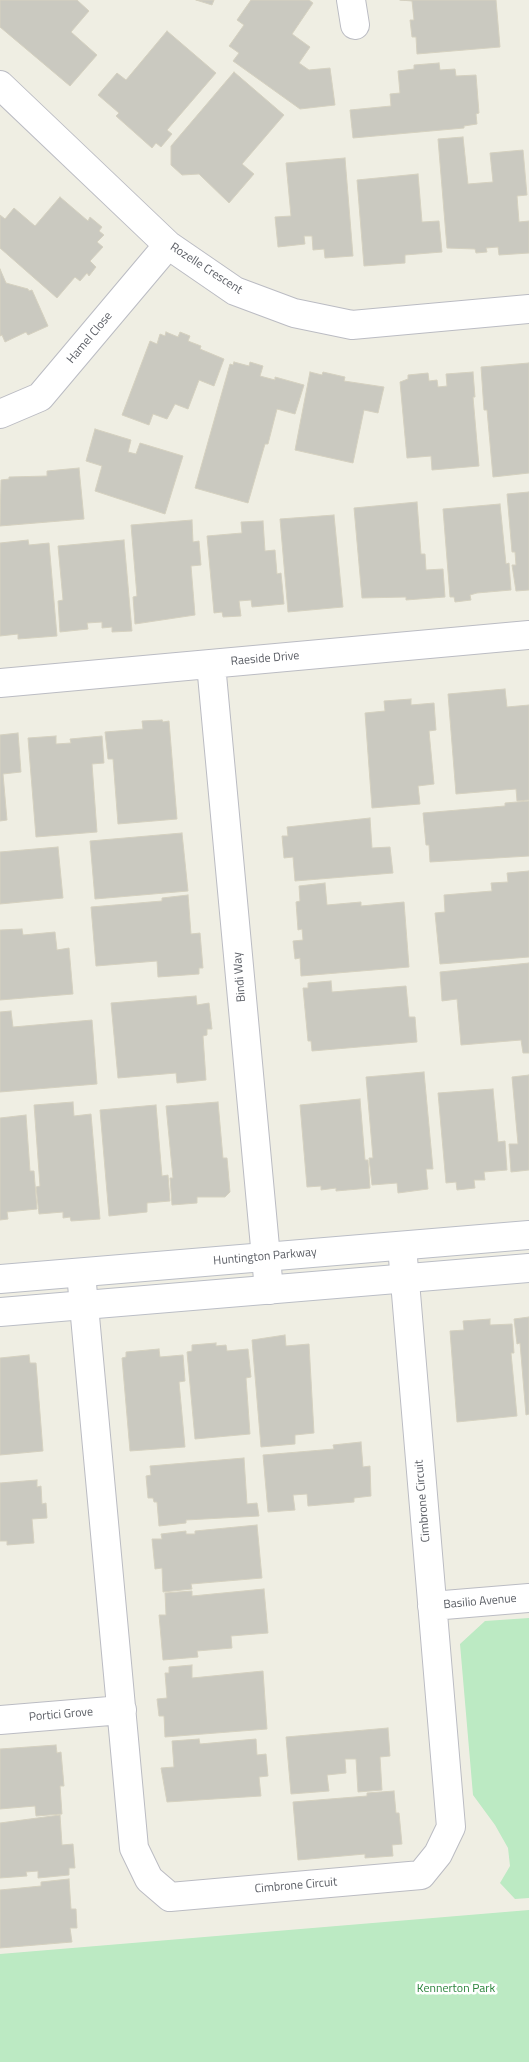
<!DOCTYPE html>
<style>
body{margin:0}
canvas{display:block;background:#efeee3}
</style>
<canvas width="529" height="2062"></canvas>
<script>
const context = document.querySelector('canvas').getContext('2d');
context.lineJoin = 'round';
function paint(path, color) {
  context.fillStyle = color;
  context.fill(path, 'evenodd');
}
function shape(rows) {
  const path = new Path2D();
  for (const r of rows) {
    path.moveTo(r[0], r[1]);
    for (let i = 2; i < r.length; i += 2) path.lineTo(r[i], r[i + 1]);
  }
  return path;
}
function strokePath(path, color, width, dash) {
  context.strokeStyle = color;
  context.lineWidth = width;
  context.lineCap = dash ? 'butt' : 'round';
  context.setLineDash(dash || []);
  context.stroke(path);
}
function drawText(font, color, halo, rows, align = 'center') {
  context.font = font + ' "Titillium Web",sans-serif';
  context.lineWidth = 5;
  context.setLineDash([]);
  context.textBaseline = 'middle';
  context.strokeStyle = halo;
  context.fillStyle = color;
  for (const [text, x, y, turn = 0] of rows) {
    context.save();
    context.translate(x, y);
    context.rotate((+turn || 0) * Math.PI / 180);
    context.textAlign = isNaN(turn) ? turn : align;
    if (halo) context.strokeText(text, 0, 0);
    context.fillText(text, 0, 0);
    context.restore();
  }
}
paint(shape([
 [529,1618,529,1898,515,1899,500,1883,510,1866,508,1848,495,1825,473,1795,460,1644,485,1621],
 [529,1910,529,2062,0,2062,0,1954]
]), '#bceac3');
const building = shape([
 [0,0,77,0,89,11,71,32,97,55,70,86,0,27,0,0],
 [196,0,214,0,212,5,196,0],
 [251,0,309,0,313,3,292,34,310,47,299,63,309,70,330,68,335,105,300,109,233,61,239,53,229,46,244,25,237,20,251,0],
 [400,0,496,0,500,47,417,54,416,37,412,37,410,20,414,20,412,1,400,0],
 [167,31,216,73,167,130,172,134,161,147,156,143,152,148,116,116,119,113,98,95,117,73,126,80,167,31],
 [439,63,440,70,455,69,456,76,476,75,479,113,476,114,477,124,464,126,464,128,353,138,350,110,391,106,390,94,400,93,398,71,414,69,414,65,439,63],
 [234,72,284,115,242,164,254,174,229,203,199,174,182,175,171,165,171,146,234,72],
 [463,137,468,184,493,182,490,153,523,150,527,195,517,196,519,222,529,221,529,253,499,255,498,247,486,248,487,252,476,253,475,249,447,248,438,139,463,137],
 [345,158,353,256,325,258,324,249,313,250,312,236,304,236,305,244,278,247,275,217,291,216,286,163,345,158],
 [418,174,422,222,439,221,442,252,405,255,405,263,364,266,357,180,418,174],
 [60,197,88,221,90,217,102,227,99,231,104,235,97,242,103,247,90,261,96,267,89,276,87,273,80,281,75,277,57,298,0,248,0,215,5,219,14,208,35,226,60,197],
 [0,269,6,283,28,289,29,291,32,290,48,326,28,335,26,332,5,342,2,335,0,336,0,269],
 [166,332,178,337,180,332,190,336,188,341,201,346,200,349,224,359,214,386,199,380,188,409,175,404,167,419,153,414,149,425,122,415,150,341,157,344,160,334,165,336,166,332],
 [234,362,249,366,250,362,263,366,260,376,275,380,275,377,304,385,295,414,277,409,268,444,265,444,248,503,195,488,230,364,233,365,234,362],
 [529,363,529,473,493,477,487,410,484,410,481,367,529,363],
 [310,372,322,375,323,372,345,377,344,381,384,387,378,413,364,410,353,463,295,450,310,372],
 [473,372,475,397,473,397,479,466,432,470,431,456,407,458,400,382,408,379,408,375,428,373,429,381,437,380,438,387,447,386,446,374,473,372],
 [95,429,131,440,128,452,136,454,140,443,183,456,165,514,95,491,102,466,86,461,95,429],
 [79,468,84,519,0,526,1,480,9,479,9,477,47,476,47,471,79,468],
 [529,492,529,590,516,591,512,565,516,565,515,552,512,552,507,494,529,492],
 [417,502,421,554,425,554,426,570,443,569,445,597,406,600,406,597,362,598,354,508,417,502],
 [500,504,506,564,509,563,511,590,477,593,470,595,471,600,455,602,454,597,450,597,443,509,500,504],
 [334,515,343,607,288,612,280,519,334,515],
 [192,520,193,542,199,541,201,565,191,566,195,615,135,624,133,597,137,596,131,525,192,520],
 [263,521,265,551,275,550,277,574,281,573,284,604,252,607,251,600,239,601,241,616,223,617,222,612,214,613,207,536,242,533,241,522,263,521],
 [28,540,29,545,49,543,57,636,18,639,18,634,0,636,0,543,28,540],
 [124,540,132,631,112,632,112,627,102,628,102,622,87,623,88,629,60,632,58,601,63,600,58,546,124,540],
 [505,689,507,707,529,705,529,800,517,801,516,789,456,794,448,694,505,689],
 [411,699,411,705,434,703,436,730,429,731,434,784,418,786,420,804,372,808,365,713,385,711,384,701,411,699],
 [162,720,163,722,169,721,177,819,118,824,113,759,108,759,105,732,143,729,142,721,162,720],
 [18,733,21,772,3,774,7,820,0,821,0,735,18,733],
 [56,736,56,744,71,743,70,739,102,736,104,763,92,764,97,832,36,837,28,738,56,736],
 [529,801,529,856,430,862,429,845,426,845,423,813,505,806,505,803,529,801],
 [370,818,372,848,390,847,393,873,295,881,293,857,284,858,282,836,288,836,287,827,370,818],
 [182,833,188,891,95,899,90,841,182,833],
 [58,847,63,898,0,904,0,852,58,847],
 [529,871,529,957,440,964,435,913,445,912,444,895,492,891,491,883,508,882,507,873,529,871],
 [325,883,327,905,361,902,361,906,404,902,409,967,301,976,300,958,295,959,293,941,303,940,302,929,298,930,296,902,300,901,299,886,325,883],
 [188,895,191,934,200,933,203,968,199,968,199,974,158,977,157,961,96,966,91,907,162,901,162,898,188,895],
 [22,929,23,935,55,932,57,950,69,948,73,994,0,1000,0,930,22,929],
 [529,963,529,1053,523,1053,521,1040,461,1045,457,999,442,1001,440,972,529,963],
 [331,981,332,992,406,986,409,1017,415,1017,417,1042,312,1051,311,1041,308,1041,303,988,308,988,308,983,331,981],
 [196,996,197,1005,209,1003,212,1029,207,1029,207,1035,203,1036,206,1080,177,1083,176,1073,118,1078,111,1003,196,996],
 [11,1011,13,1027,92,1020,97,1084,0,1092,0,1012,11,1011],
 [424,1072,433,1169,426,1169,428,1189,398,1193,397,1183,372,1185,369,1158,373,1158,366,1077,424,1072],
 [529,1075,529,1170,511,1172,509,1144,518,1144,512,1077,529,1075],
 [493,1089,498,1142,505,1141,507,1170,484,1172,485,1180,474,1180,475,1188,457,1190,456,1182,446,1183,438,1093,493,1089],
 [360,1099,365,1160,368,1160,370,1188,336,1191,336,1188,321,1190,321,1186,307,1187,300,1105,360,1099],
 [73,1102,74,1116,91,1114,100,1219,71,1221,70,1217,63,1218,63,1212,39,1214,36,1187,40,1186,34,1105,73,1102],
 [218,1102,223,1158,227,1158,230,1192,225,1197,197,1197,197,1203,172,1205,170,1178,173,1178,166,1106,218,1102],
 [156,1105,162,1176,168,1175,170,1201,147,1203,147,1212,109,1216,100,1110,156,1105],
 [26,1115,30,1171,34,1171,37,1209,7,1212,8,1219,0,1220,0,1118,26,1115],
 [529,1317,529,1414,526,1415,520,1343,517,1344,514,1319,529,1317],
 [490,1319,490,1325,512,1324,514,1353,511,1353,517,1416,457,1422,450,1331,464,1330,463,1321,490,1319],
 [285,1335,286,1346,309,1344,314,1433,295,1435,295,1444,261,1447,252,1340,285,1335],
 [216,1343,216,1346,226,1345,227,1351,248,1349,251,1377,246,1378,250,1434,195,1439,187,1352,192,1351,192,1345,216,1343],
 [159,1349,160,1357,183,1355,185,1381,179,1382,185,1447,130,1451,122,1358,126,1357,126,1352,159,1349],
 [29,1355,30,1363,36,1363,43,1451,0,1455,0,1358,29,1355],
 [361,1442,363,1467,370,1466,371,1496,354,1498,354,1502,308,1506,307,1494,293,1495,295,1510,268,1512,263,1455,334,1449,333,1445,361,1442],
 [244,1458,247,1504,257,1503,259,1516,186,1520,186,1523,159,1526,157,1502,154,1502,153,1498,148,1498,146,1476,151,1475,150,1466,244,1458],
 [37,1480,37,1487,41,1486,42,1504,46,1503,47,1518,32,1519,34,1543,7,1545,7,1541,0,1541,0,1483,37,1480],
 [257,1525,262,1578,191,1584,192,1589,163,1592,162,1568,155,1569,152,1539,162,1539,161,1534,186,1531,186,1534,195,1534,195,1531,257,1525],
 [264,1589,268,1633,231,1636,232,1648,197,1651,198,1657,163,1660,159,1615,166,1615,165,1593,192,1591,192,1596,264,1589],
 [192,1665,192,1678,263,1671,267,1729,165,1737,164,1716,159,1716,157,1699,167,1698,165,1673,169,1673,169,1667,192,1665],
 [388,1728,390,1756,380,1757,382,1790,358,1792,356,1759,345,1759,346,1773,327,1775,329,1791,291,1794,286,1737,388,1728],
 [199,1739,200,1744,256,1739,257,1755,266,1754,268,1776,259,1777,261,1796,167,1802,161,1768,174,1767,172,1741,199,1739],
 [56,1745,57,1753,61,1752,64,1786,60,1786,62,1814,36,1816,35,1806,0,1809,0,1749,56,1745],
 [394,1791,396,1813,399,1813,402,1844,392,1845,393,1856,365,1858,365,1854,298,1860,293,1802,367,1796,367,1793,394,1791],
 [60,1815,62,1845,73,1844,75,1868,69,1868,69,1875,38,1878,38,1871,26,1872,27,1876,0,1878,0,1823,60,1815],
 [69,1879,71,1909,76,1909,77,1928,70,1928,72,1942,0,1948,0,1890,41,1886,41,1882,69,1879]
]);
paint(building, '#cac9c0');
strokePath(building, '#d5d1c0', 1);
const street = shape([
 [351,0,355,25],
 [0,85,168,245,235,291,294,313,352,325,529,309],
 [0,414,40,397,168,245],
 [211,664,269,1290],
 [0,683,529,635],
 [81,1273,134,1848,149,1879,170,1897,421,1875,438,1854,451,1827,402,1246],
 [432,1606,529,1598],
 [0,1720,122,1710]
]);
const secondary = shape([
 [0,1279,529,1235],
 [0,1312,529,1268]
]);
strokePath(street, '#bbbcc3', 30);
strokePath(secondary, '#bbbec6', 30);
strokePath(street, '#fff', 28);
strokePath(secondary, '#fff', 28);
drawText('12px', '#5b5e65', '#fff', [
 ["Rozelle Crescent",206,269,33],
 ["Hamel Close",90,338,-50],
 ["Raeside Drive",265,659,-5],
 ["Bindi Way",240,977,-95],
 ["Huntington Parkway",265,1257,-5],
 ["Cimbrone Circuit",423,1501,-95],
 ["Basilio Avenue",480,1602,-5],
 ["Portici Grove",61,1715,-5],
 ["Cimbrone Circuit",296,1886,-5]
]);
drawText('12px', '#2b843c', '#fff', [
 ["Kennerton Park",456,1989]
]);
</script>
